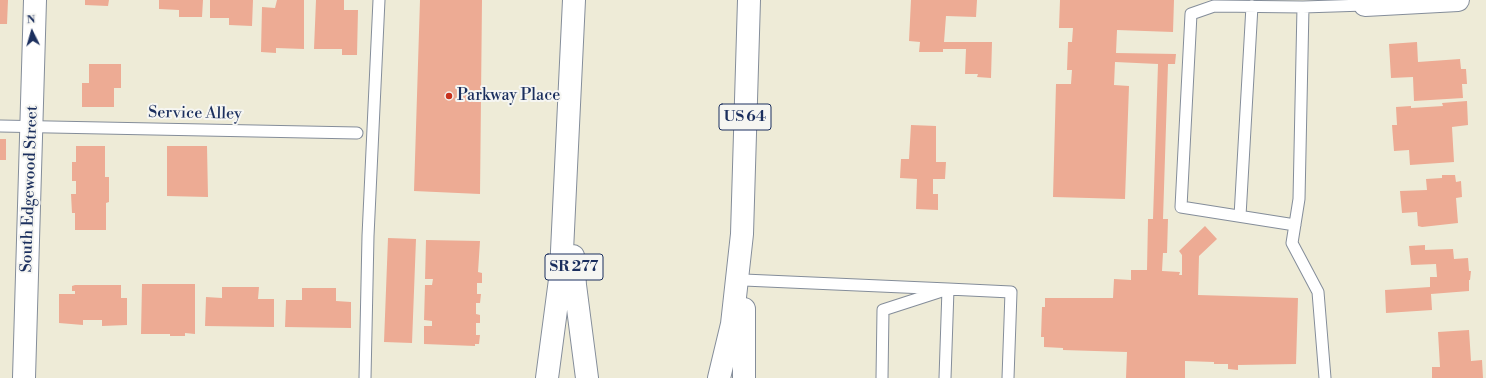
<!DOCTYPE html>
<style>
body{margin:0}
#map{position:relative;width:1486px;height:378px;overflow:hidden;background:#eeebd7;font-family:"Libre Bodoni",serif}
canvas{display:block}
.north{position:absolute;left:12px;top:12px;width:40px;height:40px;-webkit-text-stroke:3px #f6f6f2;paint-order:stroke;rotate:355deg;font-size:11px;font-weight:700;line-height:16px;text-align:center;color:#1b2f5e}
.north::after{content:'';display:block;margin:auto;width:14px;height:18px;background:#1b2f5e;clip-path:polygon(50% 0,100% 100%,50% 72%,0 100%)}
</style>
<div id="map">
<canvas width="1486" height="378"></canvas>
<div class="north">N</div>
</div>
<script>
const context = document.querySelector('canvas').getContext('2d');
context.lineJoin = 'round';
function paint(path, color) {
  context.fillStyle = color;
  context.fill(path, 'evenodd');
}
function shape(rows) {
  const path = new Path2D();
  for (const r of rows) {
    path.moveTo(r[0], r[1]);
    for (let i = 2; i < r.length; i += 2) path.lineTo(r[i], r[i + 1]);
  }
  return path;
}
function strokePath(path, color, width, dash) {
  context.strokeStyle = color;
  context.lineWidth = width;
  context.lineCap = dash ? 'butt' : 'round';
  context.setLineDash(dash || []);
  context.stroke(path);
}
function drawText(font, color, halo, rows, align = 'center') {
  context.font = font + ' "Libre Bodoni",serif';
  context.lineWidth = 4;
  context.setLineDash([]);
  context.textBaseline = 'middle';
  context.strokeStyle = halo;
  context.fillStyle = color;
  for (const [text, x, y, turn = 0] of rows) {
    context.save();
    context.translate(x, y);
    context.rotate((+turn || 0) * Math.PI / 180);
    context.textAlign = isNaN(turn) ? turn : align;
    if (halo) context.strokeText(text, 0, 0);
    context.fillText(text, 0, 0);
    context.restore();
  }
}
paint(shape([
 [0,0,8,0,7,24,0,24],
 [85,0,109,0,108,6,85,5],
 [159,0,203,0,202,17,179,17,179,10,159,9],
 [210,0,253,0,252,26,229,25,229,18,210,18],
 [277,0,304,0,304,49,276,48,276,53,261,52,262,7,275,8],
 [316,0,344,0,344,10,358,10,357,55,342,55,342,49,314,49],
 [420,0,482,0,480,194,414,191],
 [911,0,977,0,976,17,946,16,944,42,992,42,991,78,977,77,978,74,965,74,966,49,943,49,943,52,919,52,920,42,909,41],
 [1060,0,1174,0,1173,32,1117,30,1116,53,1176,54,1175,64,1168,64,1163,219,1168,219,1167,253,1163,253,1162,271,1180,272,1179,275,1182,275,1182,255,1179,251,1205,226,1217,239,1199,256,1198,295,1298,298,1296,364,1238,365,1238,370,1228,369,1228,364,1214,364,1214,362,1185,361,1185,378,1126,378,1127,352,1063,350,1063,348,1044,347,1044,337,1041,337,1042,307,1045,307,1045,298,1113,298,1114,279,1131,280,1131,270,1147,270,1148,219,1153,219,1158,64,1115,62,1114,85,1129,86,1125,199,1053,197,1056,84,1071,84,1072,70,1067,70,1068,42,1072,42,1073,28,1059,28],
 [1417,42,1418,62,1460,59,1461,69,1466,69,1467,84,1462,84,1463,98,1414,101,1413,77,1391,78,1389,44],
 [89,64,121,64,121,88,114,88,114,107,82,107,82,83,89,83],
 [1467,101,1468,125,1452,127,1454,162,1410,165,1409,150,1394,151,1392,125,1397,125,1396,107,1411,106,1411,108,1443,106,1442,103],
 [911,125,936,126,936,162,946,162,945,179,933,179,933,194,938,194,938,210,916,209,917,179,900,178,901,159,909,159],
 [0,139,6,139,6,160,0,160],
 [76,146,105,146,105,177,109,177,109,202,106,203,106,230,75,230,75,213,72,213,71,194,76,194,76,181,72,181,72,162,76,162],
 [167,146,207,146,208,197,167,196],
 [1442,175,1455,175,1456,182,1461,181,1462,197,1456,198,1458,223,1422,227,1418,226,1417,212,1402,213,1400,191,1427,190,1426,179,1442,178],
 [388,238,416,239,412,343,384,342],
 [426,240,480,241,478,272,482,273,482,283,477,283,477,294,481,294,480,303,476,303,476,314,480,315,480,323,476,323,476,335,480,335,479,344,475,344,475,346,424,344,424,326,432,326,432,321,424,320,425,285,432,285,433,279,425,279],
 [1425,245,1425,250,1453,249,1454,259,1468,258,1469,271,1471,271,1470,280,1469,280,1469,291,1431,294,1432,310,1386,313,1385,290,1430,287,1430,277,1437,277,1436,264,1411,265,1409,246],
 [142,284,195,284,195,334,185,333,185,336,170,336,170,334,141,334],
 [75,285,121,285,121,298,127,298,127,325,102,326,102,320,83,320,83,325,59,323,59,294,75,294,75,291,72,291,72,286],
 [222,287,259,287,258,299,274,299,274,327,205,326,206,297,222,298],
 [302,288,336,288,336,301,351,302,351,328,285,327,286,300,302,300],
 [1469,330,1471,361,1482,360,1483,378,1432,378,1432,367,1440,367,1438,332]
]), '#edab94');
const lane = shape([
 [0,126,357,133],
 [1240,216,1252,6],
 [1295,225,1181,207,1191,14,1214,6,1303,7],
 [744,280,948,289,883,310,882,378],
 [365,378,368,236,379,0],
 [945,378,948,289,1011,292,1008,378],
 [1325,378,1318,292,1292,243,1299,199,1303,7,1365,5]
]);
const street = shape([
 [1365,5,1458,0],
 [24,378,35,0]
]);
const primary = shape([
 [573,256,575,285,587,378],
 [547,378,561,272,574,0],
 [719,378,732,324,742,234,749,0],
 [744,378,744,309]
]);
strokePath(lane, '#848d9a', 13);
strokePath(street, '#848d9a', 24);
strokePath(primary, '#848d9a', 24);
strokePath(lane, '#fff', 11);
strokePath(street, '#fff', 22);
strokePath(primary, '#fff', 22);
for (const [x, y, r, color] of [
 [449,96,4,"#c8321e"]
]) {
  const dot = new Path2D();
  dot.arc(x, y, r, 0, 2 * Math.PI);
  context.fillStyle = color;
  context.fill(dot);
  strokePath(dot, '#f6f6f2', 1.5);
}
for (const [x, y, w] of [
 [745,117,52],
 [574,267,58]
]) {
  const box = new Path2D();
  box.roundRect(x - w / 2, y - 13, w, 26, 3);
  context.fillStyle = '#f6f6f2';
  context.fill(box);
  strokePath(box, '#1b2f5e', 1);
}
drawText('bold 15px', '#1b2f5e', null, [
 ["US 64",745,117],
 ["SR 277",574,267]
]);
drawText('16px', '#1b2f5e', '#f6f6f2', [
 ["Parkway Place",457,96]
], 'left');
drawText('16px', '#1b2f5e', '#f6f6f2', [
 ["Service Alley",195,114,1],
 ["South Edgewood Street",30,189,-88]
]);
</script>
